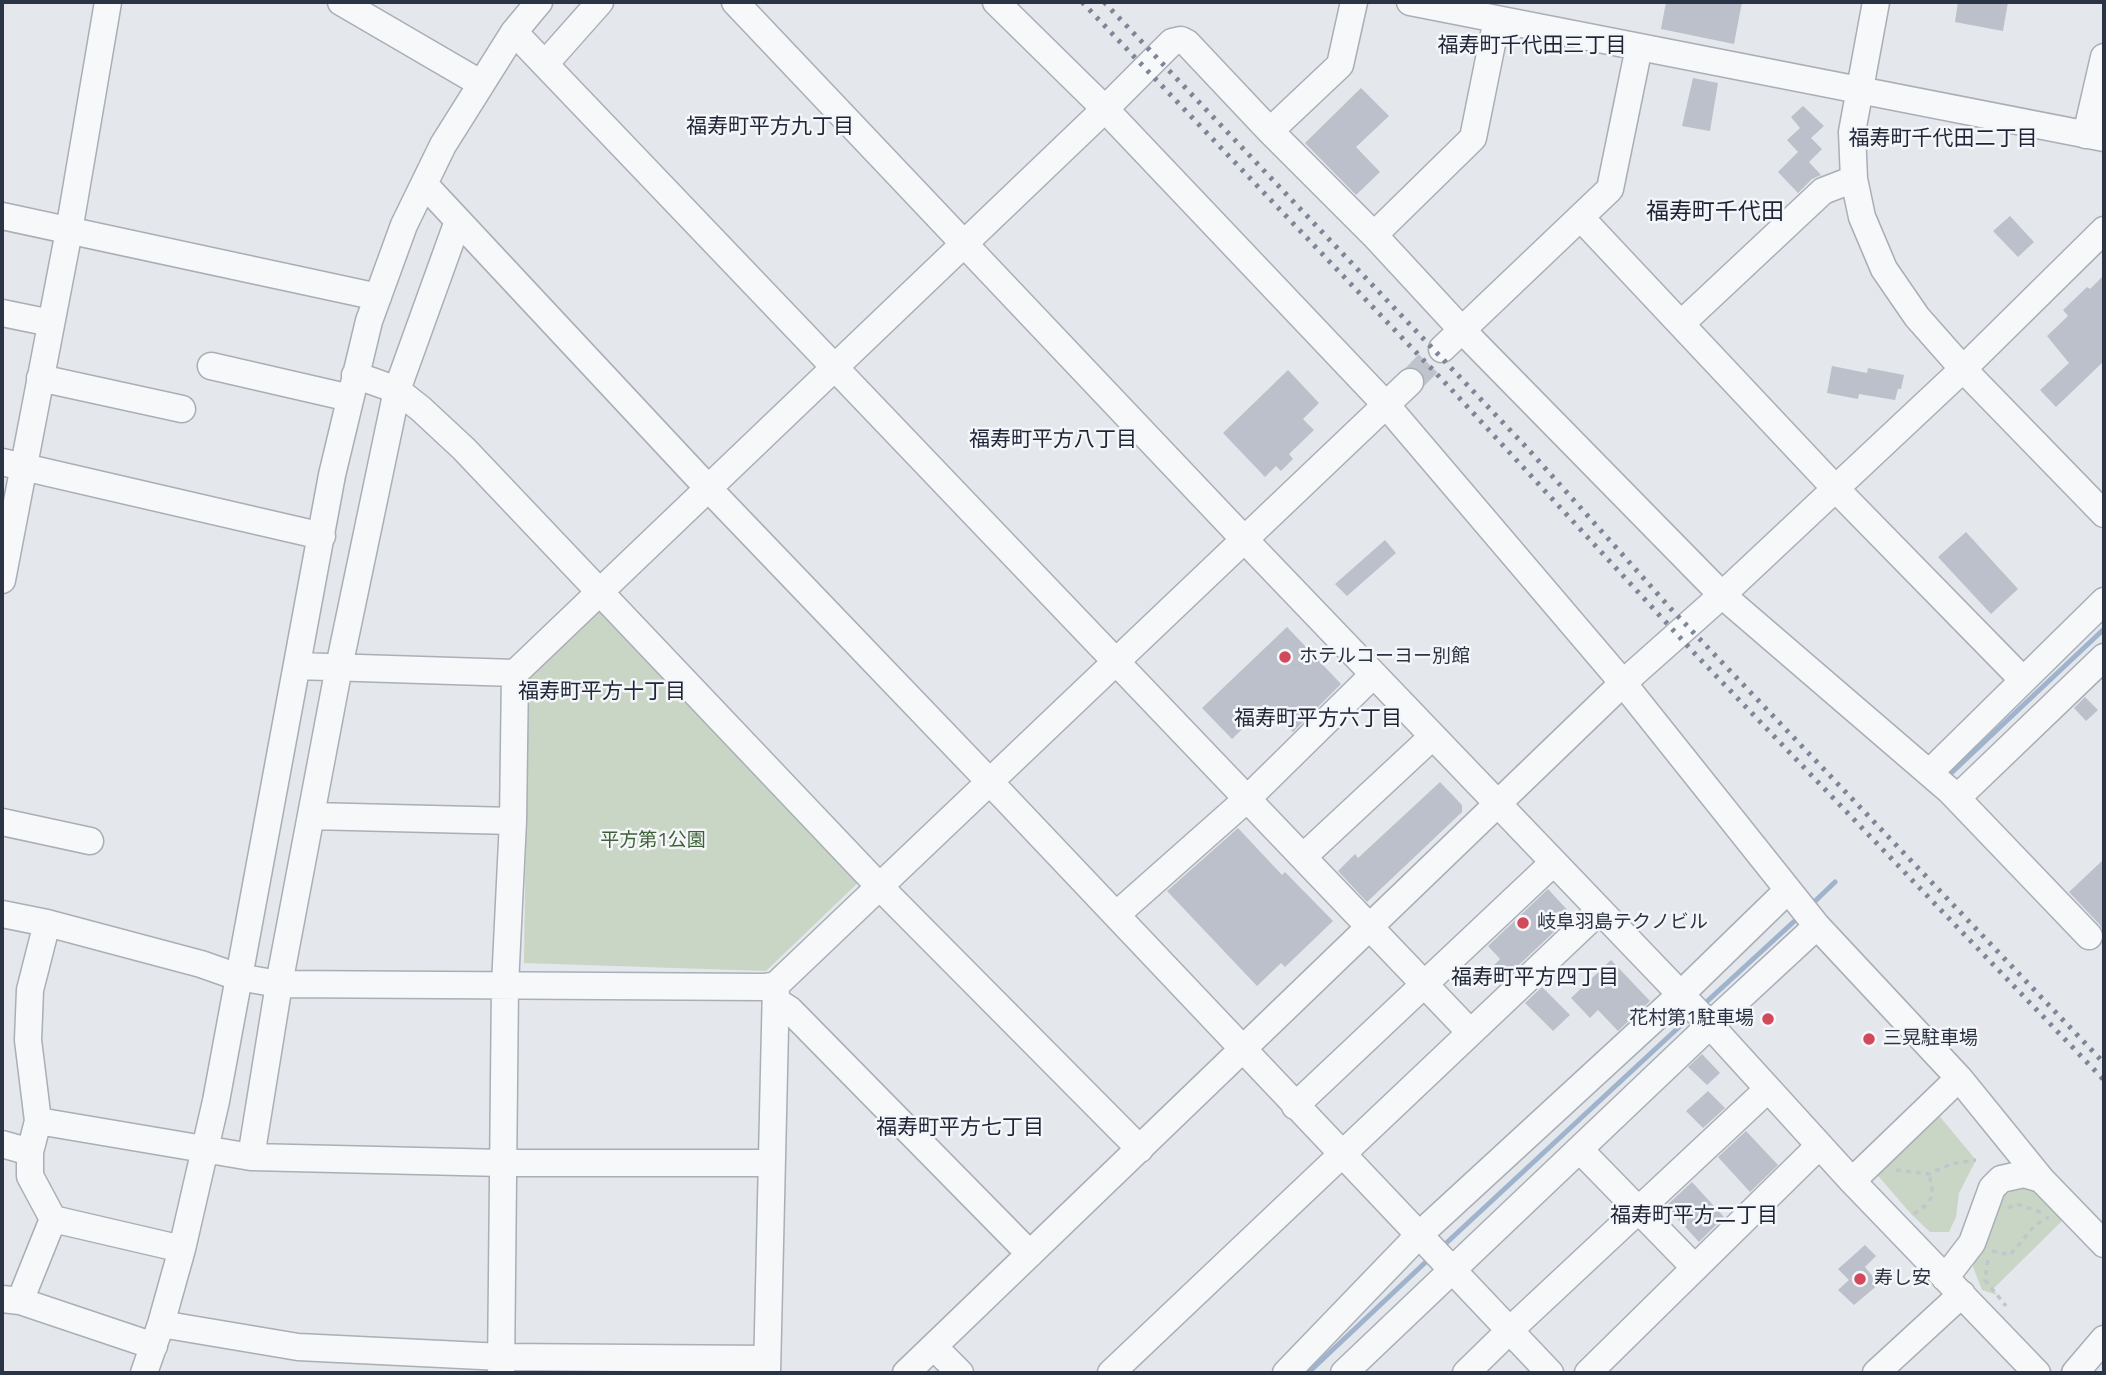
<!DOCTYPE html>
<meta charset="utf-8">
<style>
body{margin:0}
#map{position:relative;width:2106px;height:1375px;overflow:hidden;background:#e4e7ec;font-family:"Titillium Web",sans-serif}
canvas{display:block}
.frame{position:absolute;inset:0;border:4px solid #2b3445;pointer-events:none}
</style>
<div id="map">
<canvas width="2106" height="1375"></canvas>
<div class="frame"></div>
</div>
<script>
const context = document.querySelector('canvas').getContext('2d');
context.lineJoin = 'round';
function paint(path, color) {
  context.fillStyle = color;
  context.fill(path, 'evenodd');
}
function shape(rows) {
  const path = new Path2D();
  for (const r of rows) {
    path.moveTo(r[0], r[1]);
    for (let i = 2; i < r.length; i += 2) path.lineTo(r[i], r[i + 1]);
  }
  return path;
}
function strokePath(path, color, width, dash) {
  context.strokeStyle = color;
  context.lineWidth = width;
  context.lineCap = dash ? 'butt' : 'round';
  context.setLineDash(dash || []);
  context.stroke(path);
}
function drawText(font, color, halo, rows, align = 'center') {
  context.font = font + ' "Titillium Web","Noto Sans JP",sans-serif';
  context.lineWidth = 5;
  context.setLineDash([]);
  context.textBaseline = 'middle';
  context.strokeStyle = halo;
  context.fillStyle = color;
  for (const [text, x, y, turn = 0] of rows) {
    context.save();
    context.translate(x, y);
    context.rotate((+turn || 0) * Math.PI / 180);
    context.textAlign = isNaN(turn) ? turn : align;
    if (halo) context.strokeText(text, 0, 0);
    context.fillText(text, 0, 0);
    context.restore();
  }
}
paint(shape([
 [602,604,863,878,766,971,524,963,528,675],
 [1936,1112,1976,1160,1959,1193,1956,1217,1949,1232,1930,1232,1912,1215,1873,1170],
 [2025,1186,2039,1189,2066,1217,1993,1289,1997,1295,1982,1290,1973,1267,1984,1229,2001,1192]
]), '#c9d6c5');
strokePath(shape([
 [1946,778,2104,629],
 [1810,906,1835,882],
 [1702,1006,1800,916],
 [1442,1247,1692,1015],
 [1308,1373,1430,1258]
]), '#9fb4cc', 5);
paint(shape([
 [1666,2,1742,2,1734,44,1661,29],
 [1958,2,2008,2,2003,31,1955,22],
 [1693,78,1718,83,1710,131,1682,126],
 [1361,88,1389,116,1356,147,1380,172,1356,195,1305,143],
 [1803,106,1824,126,1811,138,1822,149,1809,162,1821,175,1812,179,1798,193,1778,172,1798,152,1787,140,1800,128,1791,117],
 [2010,216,2034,242,2018,257,1993,231],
 [2104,275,2104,361,2056,407,2040,390,2069,363,2047,336,2068,316,2063,310,2087,287,2090,289],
 [1832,366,1867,373,1868,368,1904,375,1901,389,1898,389,1895,400,1859,394,1858,399,1827,393],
 [1288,370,1319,403,1303,419,1314,430,1289,454,1293,459,1281,471,1276,466,1265,477,1223,433],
 [1966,532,2018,589,1991,614,1938,557],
 [1385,540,1396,553,1347,596,1335,584],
 [1287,627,1341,684,1293,732,1267,705,1232,739,1202,708],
 [2085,697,2098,710,2086,721,2074,708],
 [1440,782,1462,805,1462,812,1367,902,1338,871,1355,854,1358,858],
 [1238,828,1282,875,1285,872,1333,921,1285,967,1281,963,1257,986,1167,891],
 [2104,859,2104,932,2100,925,2069,892],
 [1548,889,1572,915,1506,977,1494,965,1500,959,1488,946],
 [1611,960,1650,1001,1618,1031,1598,1010,1590,1018,1571,998],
 [1542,987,1570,1015,1553,1031,1525,1003],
 [1702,1054,1720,1073,1707,1085,1688,1067],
 [1708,1091,1725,1108,1703,1128,1686,1111],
 [1746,1131,1778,1165,1750,1192,1718,1157],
 [1692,1182,1724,1217,1699,1242,1666,1206],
 [1865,1245,1876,1256,1865,1267,1879,1284,1854,1305,1838,1290,1849,1280,1838,1269]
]), '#bbc0ca');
strokePath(shape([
 [1410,382,1442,349]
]), '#bfc3cb', 26, [26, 13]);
const minor = shape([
 [341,2,480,83],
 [735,2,1243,538,1710,1025,1852,1181,2037,1373],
 [996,2,1105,109,1387,406,1623,683,1817,926,1959,1078,2041,1179,2104,1244],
 [1410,2,2104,138],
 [1876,2,1852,132,1854,179,1862,217,1884,269,1917,317,1963,369,2104,514],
 [514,32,1470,1032],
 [545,64,600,2],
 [1270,131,1340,65,1354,2],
 [2086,135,2104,57],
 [424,184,708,488,989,781,1550,1373],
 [2,216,378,297],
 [1581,218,1834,487,2023,680],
 [1374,235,1473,138,1497,19],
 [2,313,51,323],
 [1682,323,1823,191,1854,179],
 [1442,349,1610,189,1639,47],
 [211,366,350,398],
 [355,375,397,390,421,409,464,449,879,886,1140,1149],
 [40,378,182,409],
 [2,462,322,536],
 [2,580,69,231,108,2],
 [297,666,515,673,1105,109,1172,42,1181,40,1187,43,1270,131,1374,235,1461,329,1722,595,1950,791,2089,936],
 [1930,772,2104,601],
 [1957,798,2104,657],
 [311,816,513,821],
 [2,822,90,841],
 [1303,857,1432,737],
 [2,914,47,923,201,964,238,977,279,984,765,987,776,985,1410,382],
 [1116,915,1247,799,1373,675],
 [47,923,30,990,28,1040,38,1121,251,1157,503,1163,771,1163],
 [776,1001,790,1010,1030,1254],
 [1295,1106,1553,863],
 [38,1121,30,1152,30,1176,53,1219,182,1249],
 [2,1144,30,1152],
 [1580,1150,1695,1268],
 [251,1157,279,984,339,667,397,390,458,221],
 [1852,1181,1959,1078],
 [1945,1278,1972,1243,1992,1188,2001,1179,2024,1174,2041,1179],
 [2,1299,20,1301,154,1346],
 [20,1301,53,1219],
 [161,1324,298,1347,502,1357,767,1359],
 [934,1347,960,1373],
 [144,1373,161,1324,182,1249,216,1101,332,475,369,321,404,225,443,145,514,32,539,2],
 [501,1373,505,985,513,821,515,673],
 [767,1373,776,985],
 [906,1373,1623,683,1722,595,1963,369,2104,230],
 [1111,1373,1599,911],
 [1286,1373,1418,1236,1680,995,1788,890],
 [1344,1373,1710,1025,1817,926],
 [1466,1373,1510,1330,1767,1090],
 [1588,1373,1819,1146],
 [1876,1373,1962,1294],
 [2075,1373,2104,1339]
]);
strokePath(minor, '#a9aeb7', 29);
strokePath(shape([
 [1896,1170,1929,1174,1951,1164,1976,1160],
 [2008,1208,2017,1204,2043,1213],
 [1914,1214,1926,1205,1931,1198,1932,1188,1929,1174],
 [1992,1251,2010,1255,2035,1225,2049,1217],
 [1988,1260,1985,1280,2006,1306]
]), '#c2c5cb', 3.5, [5, 5]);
strokePath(minor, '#f7f8fa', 26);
strokePath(shape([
 [1082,2,1451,389,1697,656,2104,1080],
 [1104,2,1528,449,1672,610,2104,1063]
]), '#7d8696', 5, [3.5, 7]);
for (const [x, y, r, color] of [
 [1285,657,7,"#d1495b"],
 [1523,923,7,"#d1495b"],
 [1768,1019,7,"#d1495b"],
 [1869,1039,7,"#d1495b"],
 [1860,1279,7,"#d1495b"]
]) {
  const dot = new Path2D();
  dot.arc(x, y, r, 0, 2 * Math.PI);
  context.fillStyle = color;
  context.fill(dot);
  strokePath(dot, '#f4f6f9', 2.5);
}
drawText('19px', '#2b3445', '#f4f6f9', [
 ["ホテルコーヨー別館",1299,657],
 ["岐阜羽島テクノビル",1537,923],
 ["花村第1駐車場",1754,1019,"right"],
 ["三晃駐車場",1883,1039],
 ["寿し安",1874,1279]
], 'left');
drawText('19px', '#3f6138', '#f4f6f9', [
 ["平方第1公園",653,841]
]);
drawText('21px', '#1d2536', '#f4f6f9', [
 ["福寿町千代田三丁目",1532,47],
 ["福寿町平方九丁目",770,128],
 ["福寿町千代田二丁目",1943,140],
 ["福寿町平方八丁目",1053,441],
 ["福寿町平方十丁目",602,693],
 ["福寿町平方六丁目",1318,720],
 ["福寿町平方四丁目",1535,979],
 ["福寿町平方七丁目",960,1129],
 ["福寿町平方二丁目",1694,1217]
]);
drawText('23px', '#1d2536', '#f4f6f9', [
 ["福寿町千代田",1715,213]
]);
</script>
